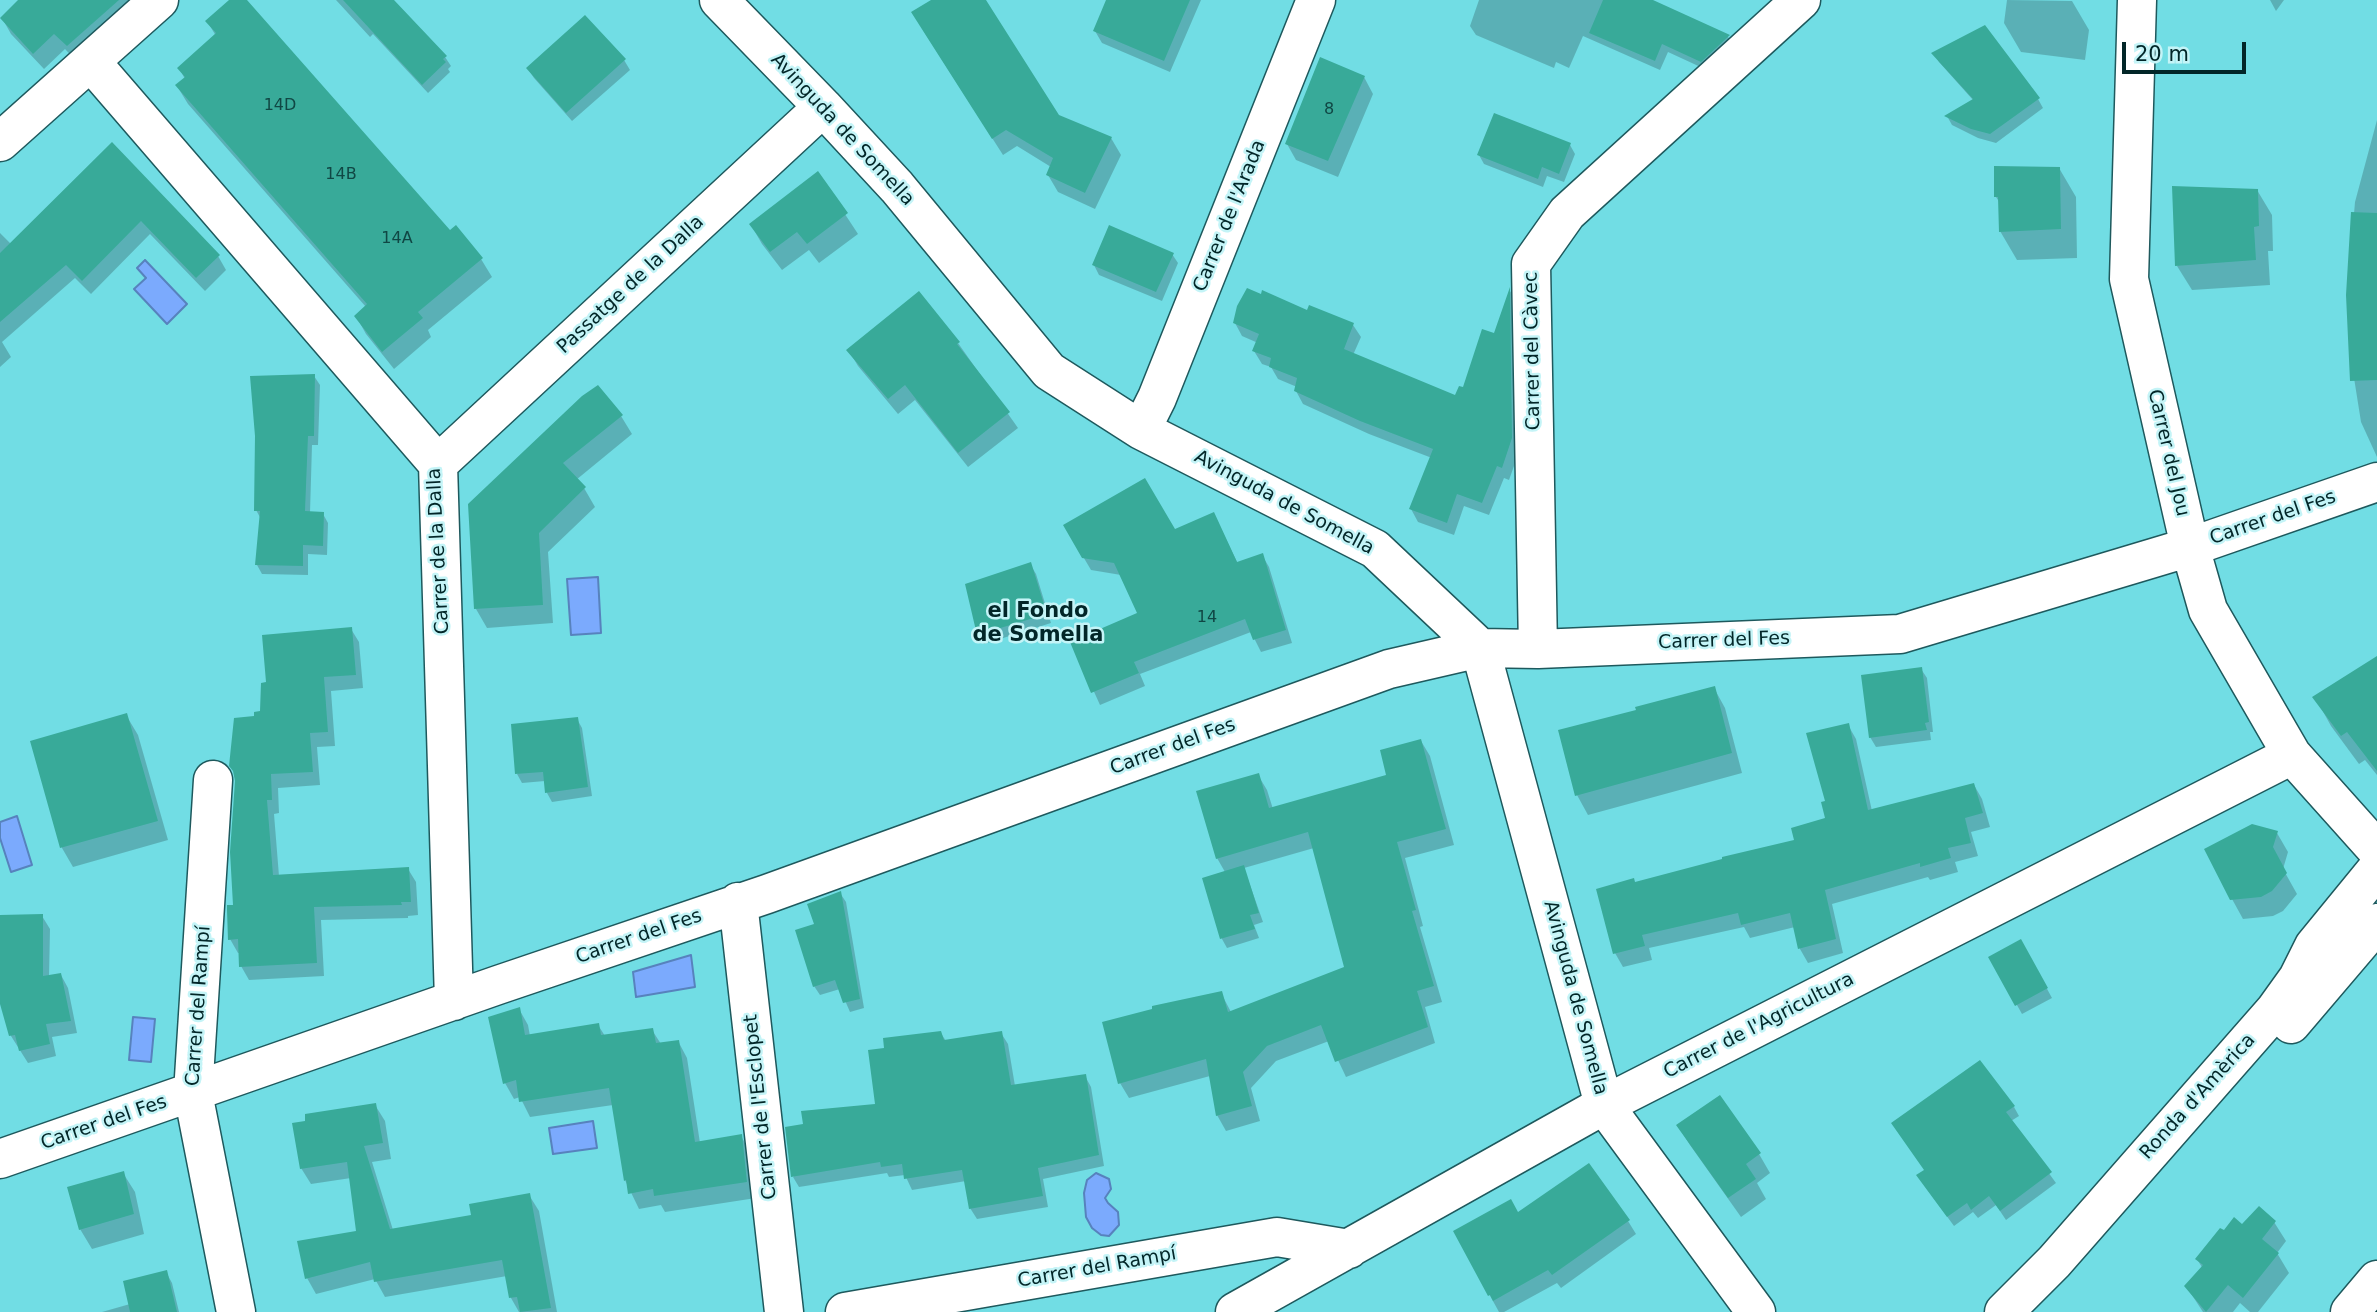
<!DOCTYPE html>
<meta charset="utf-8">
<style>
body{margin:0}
#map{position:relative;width:2377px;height:1312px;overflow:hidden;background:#71dde4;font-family:"DejaVu Sans",sans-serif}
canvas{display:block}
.scale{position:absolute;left:2122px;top:42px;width:124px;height:32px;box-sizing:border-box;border:4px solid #022628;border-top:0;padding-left:9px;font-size:21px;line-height:24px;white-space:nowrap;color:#022628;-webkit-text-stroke:5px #c4f4f7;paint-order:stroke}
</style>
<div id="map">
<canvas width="2377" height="1312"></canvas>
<div class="scale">20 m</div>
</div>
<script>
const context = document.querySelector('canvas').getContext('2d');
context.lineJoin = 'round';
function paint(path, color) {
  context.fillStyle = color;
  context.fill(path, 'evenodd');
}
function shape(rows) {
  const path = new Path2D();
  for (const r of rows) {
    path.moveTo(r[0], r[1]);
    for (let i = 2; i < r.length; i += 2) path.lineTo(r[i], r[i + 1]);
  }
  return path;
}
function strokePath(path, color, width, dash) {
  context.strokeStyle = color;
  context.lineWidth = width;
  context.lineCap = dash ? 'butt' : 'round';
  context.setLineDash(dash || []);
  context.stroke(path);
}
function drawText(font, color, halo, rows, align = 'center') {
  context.font = font + ' "DejaVu Sans",sans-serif';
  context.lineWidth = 5;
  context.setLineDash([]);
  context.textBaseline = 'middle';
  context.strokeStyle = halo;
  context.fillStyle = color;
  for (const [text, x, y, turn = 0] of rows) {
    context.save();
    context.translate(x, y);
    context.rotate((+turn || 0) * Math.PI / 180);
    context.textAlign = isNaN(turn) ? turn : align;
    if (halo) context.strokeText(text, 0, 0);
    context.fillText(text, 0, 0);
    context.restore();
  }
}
const water = shape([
 [145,260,187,304,167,324,134,289,146,278,137,268,145,260],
 [598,577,601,633,571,635,567,579,598,577],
 [17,816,32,865,11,872,0,838,0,822,17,816],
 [691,955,695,987,636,997,633,972,691,955],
 [133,1017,155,1019,151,1062,129,1060,133,1017],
 [593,1121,597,1148,553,1154,549,1128,593,1121],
 [1096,1173,1109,1179,1111,1189,1105,1198,1108,1203,1118,1212,1119,1225,1109,1236,1101,1235,1092,1228,1086,1217,1084,1193,1087,1180,1096,1173]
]);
paint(water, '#7baafd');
strokePath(water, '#5782bd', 2);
paint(shape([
 [21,0,132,0,77,62,65,49,44,69,11,34,2,18],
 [231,0,242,0,450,232,481,259,492,277,428,330,431,337,394,369,366,334,356,316,366,307,188,104,177,86,185,79,179,68,216,36,207,21],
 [336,0,388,0,445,57,451,66,448,69,450,72,428,93,373,34,370,37],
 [934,0,984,0,1058,117,1111,138,1121,155,1095,209,1058,192,1048,175,1051,167,1017,146,1003,155,923,30],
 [1107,0,1201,0,1170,72,1102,43,1095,31],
 [1479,0,1643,0,1728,37,1734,46,1707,70,1668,52,1660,70,1583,36,1569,68,1556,62,1554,68,1476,35,1470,26],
 [2007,0,2072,1,2089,30,2085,60,2021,52,2004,23],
 [2270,0,2284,0,2276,11],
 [1934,53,2038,99,2043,108,1996,143,1978,138,1952,125,1947,116,1973,100,1939,62],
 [624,60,630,70,572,121,534,78,528,69],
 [1364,77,1373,94,1338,177,1296,160,1287,144],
 [2377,120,2377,457,2361,422,2351,359,2347,295,2355,202],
 [112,145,218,256,226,270,205,291,150,234,91,294,75,278,2,342,11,357,0,367,0,233,11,244],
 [1570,145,1575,154,1564,182,1547,176,1543,187,1484,164,1479,155],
 [2059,168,2076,197,2077,258,2017,260,2000,231,2000,203,1996,197],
 [818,173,858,234,819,263,809,250,782,270,762,244,751,225],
 [2257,190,2272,215,2273,251,2268,251,2270,285,2192,290,2177,266],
 [1172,254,1178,263,1162,301,1099,275,1094,265],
 [1510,291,1516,301,1519,452,1509,480,1504,478,1489,515,1464,506,1454,535,1418,522,1411,509,1432,458,1369,434,1303,404,1296,391,1297,387,1278,379,1271,367,1262,364,1254,351,1258,343,1242,336,1235,323,1308,312,1353,325,1361,337,1353,355,1456,397,1464,389,1495,335],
 [958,343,1018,428,968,467,915,400,898,414,858,366,849,351],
 [314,376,320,385,318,445,312,445,310,513,323,514,328,523,327,555,308,554,308,575,262,574,257,565,261,519,256,510],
 [621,416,632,434,576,480,584,488,595,507,548,552,553,623,487,628,476,609,469,505],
 [1214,514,1238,564,1262,555,1269,567,1292,643,1261,652,1251,632,1140,674,1145,686,1100,705,1072,643,1139,614,1121,575,1091,570,1065,526,1174,531],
 [1030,564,1036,574,1051,623,984,644,978,635,967,585],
 [351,629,359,642,363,688,331,691,335,746,317,747,320,785,278,788,279,813,274,814,279,876,408,869,416,882,418,915,408,916,408,918,321,920,324,976,249,980,241,966,240,953,238,953,230,939,255,718],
 [1921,669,1927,678,1933,732,1930,732,1931,740,1876,747,1870,737],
 [2377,673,2377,775,2365,760,2359,764,2331,726,2315,697],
 [1714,688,1725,708,1742,773,1588,815,1577,795],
 [126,715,138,735,168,840,73,867,62,848,32,742],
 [577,719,582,728,592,796,552,802,547,793,545,781,522,783,517,774],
 [1848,725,1856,739,1872,811,1974,785,1982,799,1990,827,1971,832,1978,856,1955,862,1958,872,1930,880,1928,877,1832,904,1843,953,1808,963,1800,949,1795,927,1750,938,1744,927,1649,948,1652,960,1623,967,1615,953,1635,883,1797,841,1827,819,1827,802],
 [1421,741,1430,756,1454,845,1405,858,1423,926,1420,927,1442,1002,1425,1007,1435,1043,1346,1077,1329,1041,1276,1061,1251,1088,1260,1121,1226,1131,1217,1115,1210,1076,1129,1098,1120,1083,1221,993,1231,1012,1346,968,1314,848,1244,868,1263,922,1254,925,1259,938,1227,948,1222,939,1204,879,1225,872,1217,858,1258,775,1267,790,1273,809,1389,776],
 [2277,833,2288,852,2283,869,2297,894,2283,911,2273,916,2243,919,2232,899],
 [840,893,846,902,864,1008,850,1012,840,989,820,995,814,986,816,925],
 [0,916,42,916,50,929,49,977,61,975,68,988,77,1033,52,1037,56,1056,28,1063,11,1036,0,997],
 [2021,941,2052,998,2022,1014,1990,957],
 [519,1009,528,1025,530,1036,598,1025,605,1036,652,1030,661,1044,678,1041,687,1058,700,1143,741,1136,750,1152,756,1198,665,1212,661,1205,639,1209,625,1180,613,1105,530,1117,520,1097,514,1099,505,1083],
 [940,1032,946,1041,1001,1033,1008,1044,1015,1086,1085,1076,1091,1087,1104,1166,1043,1179,1048,1207,977,1219,970,1208,966,1181,912,1190,905,1175,889,1177,887,1173,799,1187,793,1177,877,1106,886,1049],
 [375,1105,385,1121,391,1159,372,1162,393,1230,473,1217,529,1195,539,1211,557,1312,519,1312,511,1298,507,1276,385,1297,375,1279,316,1294,307,1278,358,1232,351,1178,311,1184,301,1168],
 [2014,1107,2019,1116,2011,1121,2056,1183,2006,1220,1996,1205,1978,1218,1973,1212,1954,1226,1924,1185,1926,1171,1894,1124],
 [1678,1126,1759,1154,1770,1173,1757,1183,1766,1199,1741,1217,1690,1145],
 [123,1173,135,1192,144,1234,92,1249,80,1229],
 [1518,1215,1628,1221,1636,1234,1561,1288,1557,1283,1504,1312,1499,1312,1455,1232],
 [2274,1222,2286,1241,2277,1253,2289,1273,2258,1312,2250,1312,2240,1303,2233,1312,2203,1312,2186,1286,2203,1269,2197,1259,2224,1233,2242,1226],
 [166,1272,172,1283,179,1312,102,1312,130,1304]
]), '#0003');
paint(shape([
 [18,0,119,0,67,46,54,34,33,54,0,18],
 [229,0,247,0,450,230,456,225,483,258,418,312,423,318,382,352,354,316,367,304,175,85,185,77,177,68,216,33,205,21],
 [343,0,394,0,447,56,443,59,446,62,422,85],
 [931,0,986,0,1059,115,1112,137,1085,193,1046,175,1053,158,1006,130,992,139,911,12],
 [1106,0,1190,0,1164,61,1093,31],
 [1603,0,1653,0,1730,35,1701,62,1662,44,1655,61,1589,33],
 [585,15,626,59,566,113,526,68],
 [1985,25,2040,98,1990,134,1971,129,1944,116,1973,99,1931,53],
 [1320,57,1365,76,1328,161,1285,144],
 [1494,113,1571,143,1559,174,1542,167,1538,179,1477,155],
 [112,142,220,255,196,278,141,221,82,281,66,265,0,322,0,253],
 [1994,166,2060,167,2061,229,1999,232,1998,197,1994,197],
 [818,171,848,213,807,244,797,232,770,252,749,224],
 [2172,186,2258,189,2259,226,2254,227,2256,260,2175,266],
 [2351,212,2377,213,2377,380,2350,381,2346,295],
 [1109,225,1174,253,1156,292,1092,265],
 [1510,287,1512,438,1502,468,1497,466,1482,503,1457,494,1447,523,1409,509,1433,449,1360,421,1294,391,1297,378,1269,367,1271,358,1252,351,1259,334,1233,323,1237,306,1247,288,1261,294,1262,290,1307,310,1309,305,1354,323,1344,349,1455,395,1459,386,1463,387,1482,329,1494,333],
 [919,291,960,342,957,344,1010,412,958,453,905,385,888,399,846,350],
 [315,374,314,436,308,436,305,511,324,512,323,546,303,545,303,566,255,565,260,511,254,511,255,436,250,376],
 [598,385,623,415,563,463,586,487,539,533,543,605,474,609,468,504,582,396],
 [1145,478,1175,529,1214,512,1237,562,1263,553,1286,630,1253,640,1245,619,1134,662,1139,673,1091,693,1070,642,1137,613,1114,563,1082,558,1063,525],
 [1031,562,1047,614,977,635,965,584],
 [352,627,356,675,324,677,328,732,310,733,313,772,271,774,272,800,267,800,273,875,409,867,411,902,401,902,402,905,314,907,317,963,239,967,238,939,228,940,227,910,227,905,233,905,230,852,235,781,233,771,229,766,234,718,254,716,254,712,260,711,261,683,266,682,262,635],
 [2377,656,2377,771,2347,732,2341,736,2312,697],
 [1922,667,1929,722,1925,723,1927,730,1869,738,1861,675],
 [1715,686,1732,753,1575,796,1558,730,1636,710,1635,707],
 [127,713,158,821,60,848,30,741],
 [578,717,588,787,545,793,543,772,515,774,511,724],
 [1849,723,1868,810,1974,783,1983,813,1965,818,1971,843,1948,848,1951,858,1920,867,1920,863,1825,890,1836,939,1798,949,1790,913,1741,925,1738,913,1642,935,1645,946,1613,954,1596,889,1634,878,1635,882,1722,859,1722,857,1794,840,1791,828,1825,818,1821,802,1825,801,1806,733],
 [1421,739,1446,829,1397,842,1416,910,1412,911,1434,986,1417,991,1428,1027,1335,1062,1321,1025,1267,1046,1243,1072,1252,1106,1216,1116,1206,1059,1118,1084,1102,1022,1152,1009,1152,1006,1222,991,1228,1012,1344,967,1308,832,1216,859,1196,791,1259,773,1269,808,1386,775,1380,750],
 [2252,824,2278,831,2273,847,2287,873,2272,891,2261,897,2230,900,2204,849],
 [1244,865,1259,913,1250,915,1255,929,1220,939,1202,878],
 [841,891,860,999,843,1003,835,980,813,987,795,930,814,924,807,904],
 [43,914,43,976,61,973,71,1021,46,1024,50,1044,19,1051,15,1035,9,1036,0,1004,0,915],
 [2021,939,2048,988,2015,1006,1988,957],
 [520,1007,525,1035,599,1023,601,1035,653,1028,656,1043,679,1040,695,1142,742,1134,747,1182,654,1196,653,1189,628,1194,626,1180,624,1181,609,1088,519,1102,516,1080,503,1084,488,1017],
 [941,1031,944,1040,1002,1031,1011,1085,1086,1074,1099,1155,1038,1168,1043,1196,969,1209,962,1170,904,1179,902,1164,881,1167,880,1162,791,1177,785,1127,803,1124,801,1111,875,1104,868,1050,884,1048,883,1038],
 [1980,1060,2015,1106,2006,1112,2052,1172,2000,1211,1989,1196,1971,1210,1967,1203,1947,1217,1916,1175,1924,1170,1891,1123],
 [1720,1095,1761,1153,1746,1164,1756,1179,1728,1198,1676,1125],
 [376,1103,383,1143,364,1146,390,1229,471,1215,469,1204,530,1193,551,1308,520,1312,517,1297,509,1298,502,1260,374,1282,370,1262,305,1279,297,1241,356,1231,347,1162,300,1169,292,1123,305,1121,305,1114],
 [1589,1163,1630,1220,1552,1275,1548,1270,1493,1301,1490,1295,1488,1296,1453,1231,1511,1199,1518,1212],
 [124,1171,134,1214,79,1230,67,1187],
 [2259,1206,2276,1221,2262,1239,2279,1253,2243,1298,2228,1285,2206,1312,2184,1286,2203,1265,2195,1259,2220,1228,2224,1230,2234,1217,2242,1224],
 [167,1270,177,1312,130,1312,123,1281]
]), '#38aa99');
const minor = shape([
 [719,0,823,107,897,187,1049,371,1141,430,1375,549,1480,648,1604,1105,1756,1312],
 [2137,0,2129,279,2190,547,2208,610,2292,755,2377,850],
 [91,62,438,464,454,1001],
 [0,142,159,0],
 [1141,430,1157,398,1316,0],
 [438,464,823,107],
 [1538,649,1531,264,1567,213,1801,0],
 [213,780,193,1093,236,1312],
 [738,902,784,1312],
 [2291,1024,2377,923],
 [0,1159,498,985,767,894,1389,669,1480,648,1538,649,1900,634,2190,547,2377,482],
 [845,1312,1277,1237,1349,1249],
 [1235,1312,1604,1105,2292,755],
 [2004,1312,2054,1262,2275,1010,2298,978,2314,946,2377,869],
 [2350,1312,2377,1280]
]);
strokePath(minor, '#1e595d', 41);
strokePath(minor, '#fff', 38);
drawText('16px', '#104744', null, [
 ["14D",280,106],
 ["8",1329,110],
 ["14B",341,175],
 ["14A",397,239],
 ["14",1207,618]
]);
drawText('19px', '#022628', '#c4f4f7', [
 ["Avinguda de Somella",842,130,47],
 ["Carrer de l'Arada",1230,216,-68],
 ["Passatge de la Dalla",631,285,-43],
 ["Carrer del Càvec",1533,351,-91],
 ["Carrer del Jou",2168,453,77],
 ["Avinguda de Somella",1284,503,28],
 ["Carrer del Fes",2273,518,-19],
 ["Carrer de la Dalla",439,551,-93],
 ["Carrer del Fes",1724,641,-2],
 ["Carrer del Fes",1173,747,-20],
 ["Carrer del Fes",639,937,-19],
 ["Avinguda de Somella",1575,998,75],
 ["Carrer del Rampí",199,1006,-86],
 ["Carrer de l'Agricultura",1759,1026,-27],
 ["Ronda d'Amèrica",2198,1097,-48],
 ["Carrer de l'Esclopet",761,1107,-96],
 ["Carrer del Fes",104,1123,-19],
 ["Carrer del Rampí",1097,1268,-10]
]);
drawText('bold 21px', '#022628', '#c4f4f7', [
 ["el Fondo",1038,612],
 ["de Somella",1038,636]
]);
</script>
